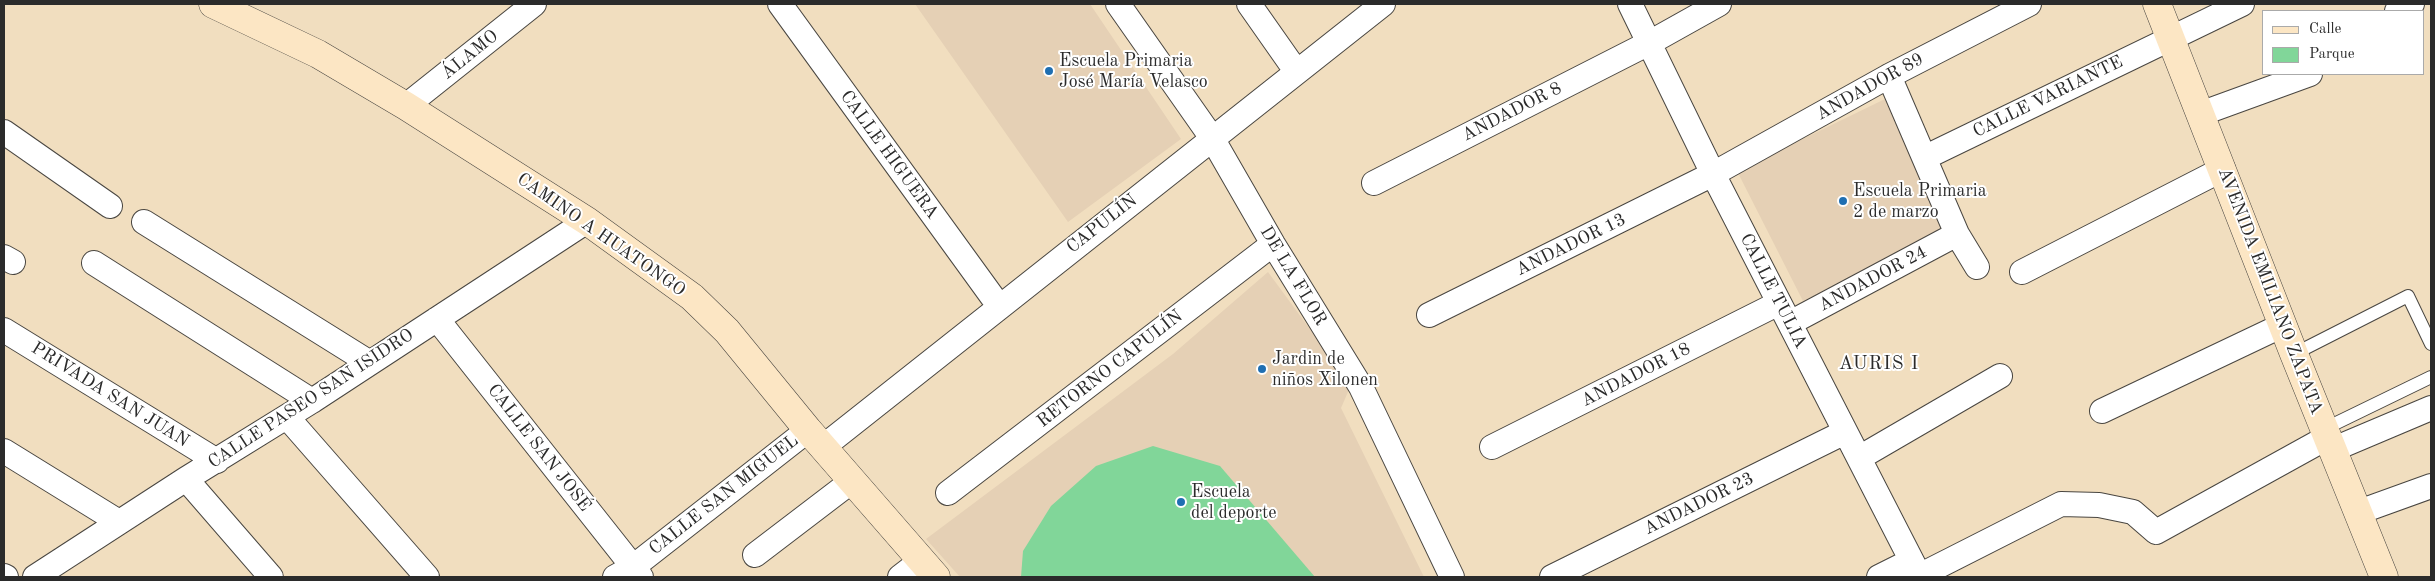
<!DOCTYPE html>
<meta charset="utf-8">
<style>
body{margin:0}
#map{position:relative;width:2435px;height:581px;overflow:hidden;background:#f1debf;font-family:"Old Standard TT",serif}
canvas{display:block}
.frame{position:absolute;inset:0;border:5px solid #2b2b2b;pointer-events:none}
.legend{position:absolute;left:2262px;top:10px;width:162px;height:65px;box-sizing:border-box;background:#fff;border:1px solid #aaa;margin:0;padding:6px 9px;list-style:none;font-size:15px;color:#2b2b2b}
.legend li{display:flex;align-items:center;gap:10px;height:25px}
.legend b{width:25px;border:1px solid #aaa}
</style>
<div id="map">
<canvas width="2435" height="581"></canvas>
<div class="frame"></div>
<ul class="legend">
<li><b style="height:6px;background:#fce6c4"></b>Calle</li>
<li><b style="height:14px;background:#81d699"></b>Parque</li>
</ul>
</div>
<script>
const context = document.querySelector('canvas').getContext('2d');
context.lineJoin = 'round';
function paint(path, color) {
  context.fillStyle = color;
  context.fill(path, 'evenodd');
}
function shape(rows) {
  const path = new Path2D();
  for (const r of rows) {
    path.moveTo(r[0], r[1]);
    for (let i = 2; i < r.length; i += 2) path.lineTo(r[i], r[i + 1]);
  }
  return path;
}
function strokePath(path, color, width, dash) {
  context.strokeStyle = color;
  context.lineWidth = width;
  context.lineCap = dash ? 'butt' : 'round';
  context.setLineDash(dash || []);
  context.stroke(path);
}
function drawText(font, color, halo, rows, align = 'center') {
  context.font = font + ' "Old Standard TT",serif';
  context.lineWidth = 4;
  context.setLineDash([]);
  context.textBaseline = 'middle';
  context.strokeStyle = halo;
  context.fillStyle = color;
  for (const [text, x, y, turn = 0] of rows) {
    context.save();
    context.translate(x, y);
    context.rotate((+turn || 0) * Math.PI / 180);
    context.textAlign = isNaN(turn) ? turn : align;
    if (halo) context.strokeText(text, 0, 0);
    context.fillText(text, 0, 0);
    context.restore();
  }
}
paint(shape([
 [915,4,1090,4,1181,139,1068,222],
 [1885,99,1948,232,1803,301,1737,171],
 [1268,272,1351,385,1341,408,1424,577,960,577,926,539,1173,354]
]), '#e5d0b5');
paint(shape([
 [1153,446,1220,466,1315,577,1021,577,1023,551,1051,506,1096,466]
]), '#81d699');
const lane = shape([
 [2294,354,2408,296,2431,344],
 [2324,429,2431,377]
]);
const street = shape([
 [780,4,999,306],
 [1118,4,1212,138,1273,244,1361,387,1452,577],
 [1249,4,1296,71],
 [1630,4,1713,174,1920,577],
 [2397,11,2412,4],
 [1889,76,1957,234,1977,267],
 [406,106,534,4],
 [2200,114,2310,74],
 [4,132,110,206],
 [1926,157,2242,4],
 [1374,183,1651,42,1719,4],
 [144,222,370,363],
 [4,257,13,262],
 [94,263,312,401],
 [2022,272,2223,169],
 [1429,315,1713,174,1889,76,2029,4],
 [437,319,641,577],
 [1790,323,1957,234],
 [4,330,217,461],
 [2102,411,2283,325],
 [287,417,427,577],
 [823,447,1383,4],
 [1492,447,1779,303],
 [2334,449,2431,408],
 [4,451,119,522],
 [1859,458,2000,376],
 [186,479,271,577],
 [948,493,1273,244],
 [2359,512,2431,486],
 [755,555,852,481],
 [4,576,6,577],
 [1919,576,2061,504,2099,505,2133,512,2156,532,2328,437],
 [35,577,186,479,312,401,587,221],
 [615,577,633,567,808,430],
 [900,577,922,560],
 [1552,577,1845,432],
 [1879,577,1911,561]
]);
const secondary = shape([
 [213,4,318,54,406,106,587,221,692,297,727,331,808,430,936,577],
 [2157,4,2294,354,2384,577]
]);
strokePath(lane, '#494641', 14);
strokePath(street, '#494641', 26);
strokePath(secondary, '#494641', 29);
strokePath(lane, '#fff', 12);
strokePath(street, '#fff', 24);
strokePath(secondary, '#fce6c4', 28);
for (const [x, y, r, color] of [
 [1049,71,5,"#1f6fb2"],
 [1843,201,5,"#1f6fb2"],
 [1262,369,5,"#1f6fb2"],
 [1181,502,5,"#1f6fb2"]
]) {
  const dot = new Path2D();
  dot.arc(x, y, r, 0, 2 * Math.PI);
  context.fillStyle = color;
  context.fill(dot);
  strokePath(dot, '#fff', 2);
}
drawText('18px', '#2b2b2b', '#fff', [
 ["ÁLAMO",470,55,-39],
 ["ANDADOR 89",1870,87,-29],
 ["CALLE VARIANTE",2048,97,-26],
 ["ANDADOR 8",1512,112,-27],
 ["CALLE HIGUERA",889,155,54],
 ["CAPULÍN",1102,224,-38],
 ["CAMINO A HUATONGO",601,235,35],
 ["ANDADOR 13",1571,245,-26],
 ["DE LA FLOR",1293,276,59],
 ["ANDADOR 24",1873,279,-28],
 ["CALLE TULIA",1773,291,63],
 ["AVENIDA EMILIANO ZAPATA",2270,291,69],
 ["RETORNO CAPULÍN",1110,369,-38],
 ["ANDADOR 18",1636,375,-27],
 ["PRIVADA SAN JUAN",110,395,32],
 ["CALLE PASEO SAN ISIDRO",311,399,-33],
 ["CALLE SAN JOSÉ",539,448,52],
 ["CALLE SAN MIGUEL",724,495,-38],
 ["ANDADOR 23",1699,504,-26]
]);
drawText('18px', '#2b2b2b', '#fff', [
 ["Escuela Primaria",1059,61],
 ["José María Velasco",1059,82],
 ["Escuela Primaria",1853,191],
 ["2 de marzo",1853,212],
 ["Jardin de",1272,359],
 ["niños Xilonen",1272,380],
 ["Escuela",1191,492],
 ["del deporte",1191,513]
], 'left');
context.letterSpacing = '1px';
drawText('19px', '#2b2b2b', '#fff', [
 ["AURIS I",1879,364]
]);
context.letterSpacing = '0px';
</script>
